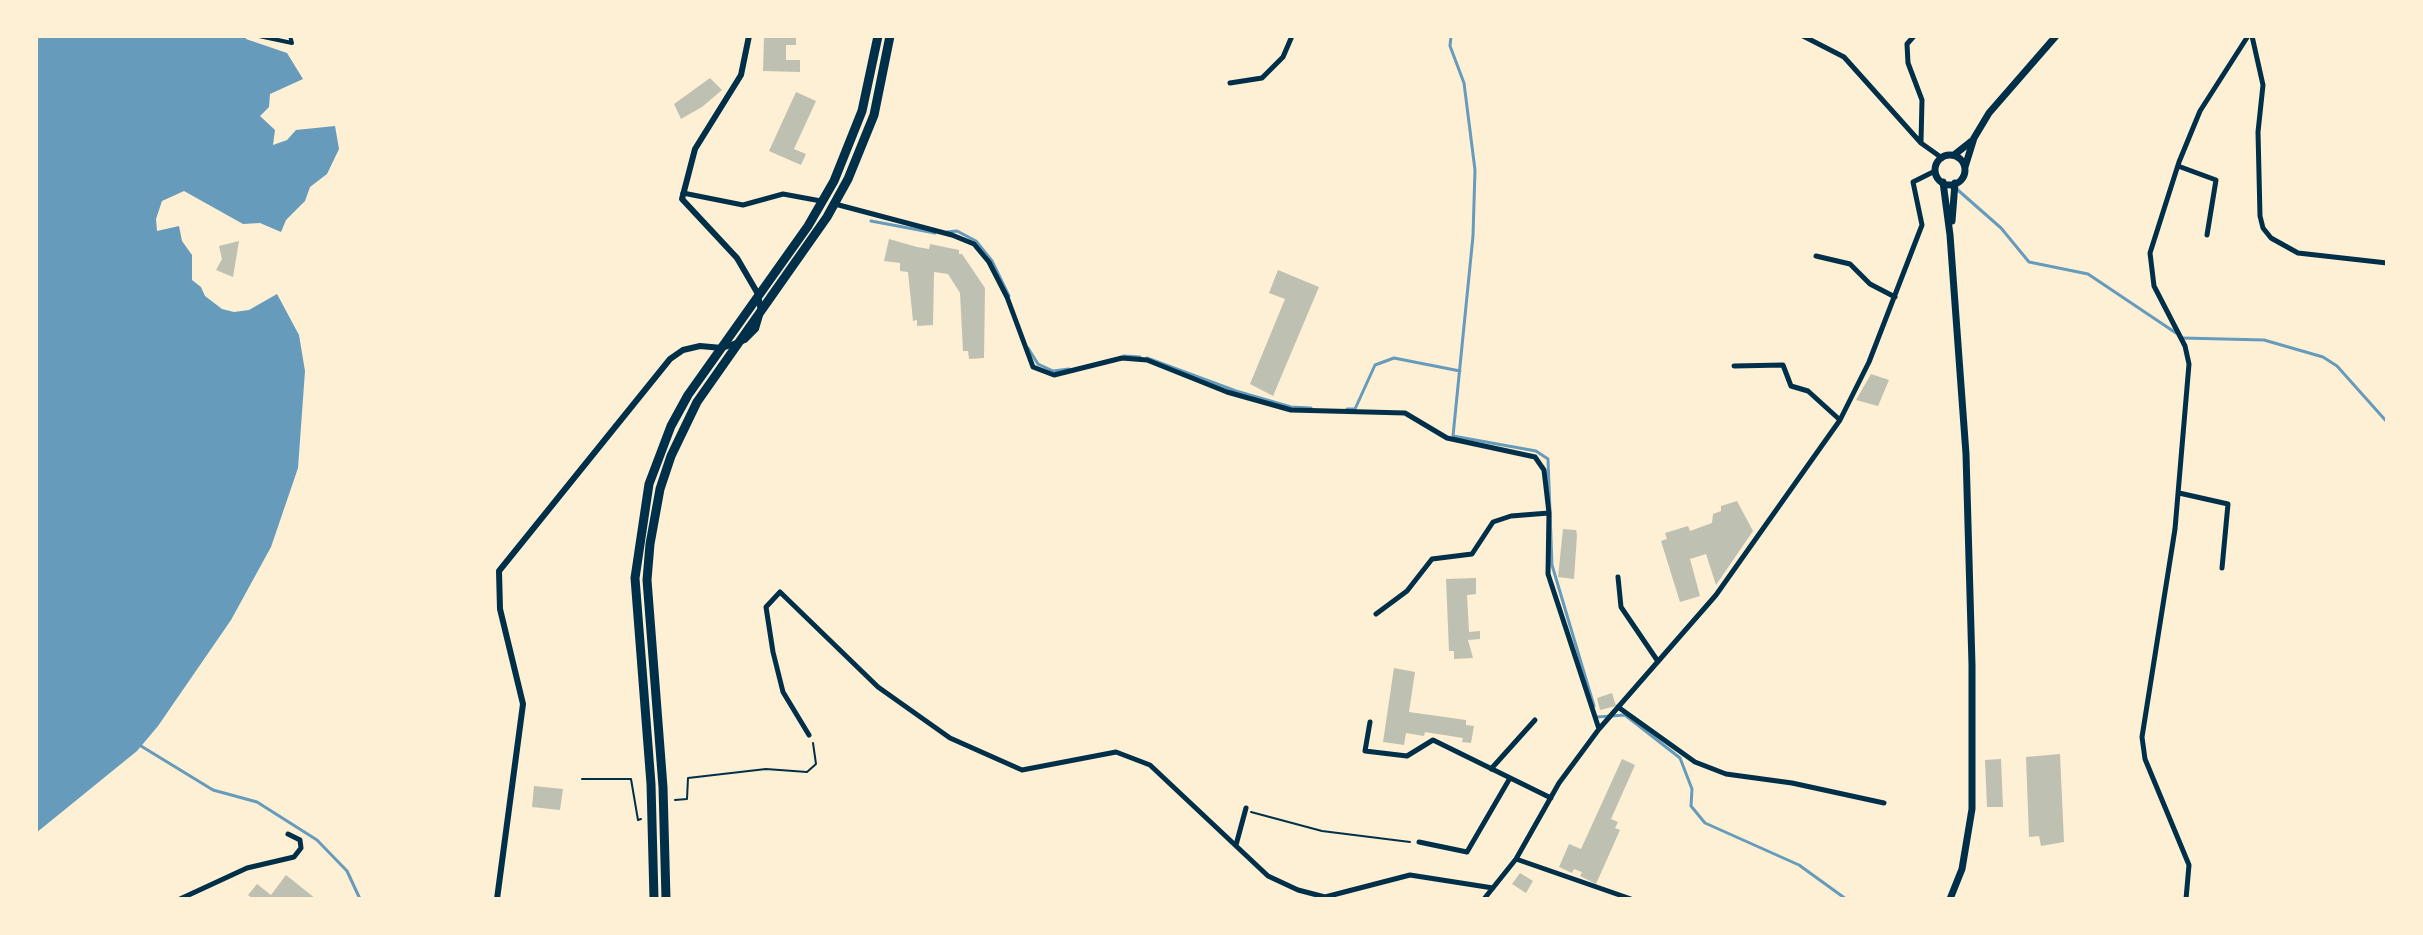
<!DOCTYPE html>
<style>
body{margin:0}
#map{position:relative;width:2423px;height:935px;overflow:hidden;background:#fdf0d5;font-family:"DM Sans",sans-serif}
canvas{display:block}
.frame{position:absolute;inset:0;border:38px solid #fdf0d5;pointer-events:none}
</style>
<div id="map">
<canvas width="2423" height="935"></canvas>
<div class="frame"></div>
</div>
<script>
const context = document.querySelector('canvas').getContext('2d');
context.lineJoin = 'round';
function paint(path, color) {
  context.fillStyle = color;
  context.fill(path, 'evenodd');
}
function shape(rows) {
  const path = new Path2D();
  for (const r of rows) {
    if (r.length === 3) {
      path.moveTo(r[0] + r[2], r[1]);
      path.arc(r[0], r[1], r[2], 0, 2 * Math.PI);
      continue;
    }
    path.moveTo(r[0], r[1]);
    for (let i = 2; i < r.length; i += 2) path.lineTo(r[i], r[i + 1]);
  }
  return path;
}
function strokePath(path, color, width, dash) {
  context.strokeStyle = color;
  context.lineWidth = width;
  context.lineCap = dash ? 'butt' : 'round';
  context.setLineDash(dash || []);
  context.stroke(path);
}
paint(shape([
 [36,36,246,36,246,39,287,53,303,79,270,94,269,107,260,116,275,130,273,145,287,140,296,130,335,126,339,149,327,174,310,187,305,201,286,220,281,232,260,223,243,224,184,191,162,201,156,219,157,231,179,226,182,241,192,255,192,280,201,287,205,296,222,309,234,312,249,310,277,294,299,335,305,371,298,468,271,547,231,620,158,726,137,751,36,833]
]), '#669bbc');
strokePath(shape([
 [1451,36,1450,46,1464,83,1475,170,1473,236,1453,436,1536,451,1548,459,1552,565,1594,706],
 [1951,184,2001,228,2029,262,2088,274,2176,333],
 [871,221,935,233],
 [947,232,957,231,976,241,992,261,1009,296],
 [2182,338,2264,340,2323,357,2337,366,2387,422],
 [1028,348,1038,364,1053,371,1069,369],
 [1124,356,1140,357],
 [1147,358,1236,391,1291,407,1311,408],
 [1347,409,1355,409,1375,365,1394,358,1460,371],
 [1597,717,1625,715,1680,758,1692,789,1691,806,1705,823,1799,865,1846,899],
 [141,746,213,790,257,802,317,840,347,871,360,899]
]), '#669bbc', 3);
paint(shape([
 [764,36,796,36,796,45,786,45,786,60,800,60,800,72,763,71],
 [710,78,722,90,702,107,681,119,674,104],
 [796,92,816,101,794,149,806,154,801,165,769,151],
 [889,239,917,247,929,249,930,244,959,250,959,254,962,254,985,288,984,358,969,359,968,351,963,351,960,293,948,274,934,272,933,325,917,326,917,320,913,321,908,272,900,271,900,263,884,261],
 [239,241,233,277,216,270,222,259,219,246],
 [1278,270,1319,287,1273,396,1250,384,1285,299,1269,293],
 [1871,374,1889,380,1878,406,1856,400],
 [1737,501,1753,531,1716,585,1706,554,1690,559,1700,596,1680,602,1661,541,1667,539,1665,533,1688,526,1690,531,1712,523,1713,514,1721,511,1721,506],
 [1563,529,1576,530,1577,535,1574,579,1558,577],
 [1476,578,1476,594,1467,595,1469,632,1480,631,1480,639,1468,640,1473,658,1454,659,1454,651,1449,651,1446,579],
 [1394,668,1415,672,1409,712,1466,720,1466,725,1474,726,1471,743,1462,742,1463,738,1425,732,1424,736,1406,733,1404,745,1383,742],
 [1612,693,1616,706,1600,710,1597,698],
 [2060,754,2064,842,2041,846,2039,836,2029,837,2026,757],
 [1622,759,1635,765,1611,819,1618,822,1615,828,1620,830,1596,884,1580,876,1582,872,1574,869,1572,873,1559,867,1569,844,1581,849],
 [2001,759,2003,807,1987,807,1985,760],
 [534,786,563,789,560,810,532,807],
 [1520,873,1533,881,1526,893,1512,884],
 [286,875,316,899,253,899,248,895,257,884,271,895]
]), '#bec0b2');
strokePath(shape([
 [582,779,631,779,638,820,641,819],
 [675,800,687,799,688,778,766,769,807,772,816,764,813,743],
 [1251,812,1322,831,1410,842]
]), '#003049', 2);
strokePath(shape([
 [259,36,292,43,290,36]
]), '#003049', 4);
strokePath(shape([
 [1803,36,1844,57,1921,143,1942,158],
 [1914,36,1907,44,1908,63,1922,100,1921,142],
 [2252,36,2263,85,2258,132,2260,216,2263,228,2271,238,2298,253,2387,263],
 [1230,83,1262,78,1283,57,1292,36],
 [2178,166,2216,180,2207,235],
 [683,193,743,205,783,194,821,201],
 [835,204,952,235,974,244,989,262,1007,297,1033,367,1054,375,1122,358,1147,360,1227,392,1291,410,1405,413,1447,438,1535,457,1544,470,1549,513,1548,574,1599,729],
 [1816,256,1850,264,1870,284,1895,297],
 [1734,366,1783,365,1791,386,1808,391,1840,420],
 [2179,493,2228,504,2222,568],
 [1618,577,1621,607,1657,660],
 [1376,614,1407,591,1432,559,1472,554,1493,522,1511,516,1549,513],
 [1618,707,1695,762,1726,774,1792,783,1884,803],
 [1370,722,1365,751,1407,756,1433,740,1551,798],
 [809,735,783,692,773,652,766,607,780,592,878,687,950,738,1022,770,1116,752,1150,765,1268,876,1298,890,1325,897,1410,875,1493,888],
 [1491,769,1535,720],
 [1419,842,1467,852,1510,778],
 [1236,845,1246,808],
 [1516,859,1631,899],
 [180,899,247,868,294,857,301,848,300,840,288,834],
 [1484,899,1516,859,1559,783,1599,729,1716,595,1840,420,1869,362,1922,225,1913,182,1935,171],
 [2186,899,2189,865,2145,759,2142,737,2175,529,2189,364,2185,346,2154,286,2150,253,2179,162,2200,111,2248,36]
]), '#003049', 5);
strokePath(shape([
 [497,899,523,704,500,609,499,571,670,359,683,350,700,346,722,348,745,340,756,329,761,312,758,294,737,258,682,199,695,149,741,75,749,36]
]), '#003049', 6);
strokePath(shape([
 [1954,155,1973,140],
 [1950,170,15],
 [1965,167,1974,138,1989,113,2056,36],
 [1943,182,1950,235,1966,454,1972,665,1972,809,1962,869,1950,899],
 [1952,221,1955,183]
]), '#003049', 7);
strokePath(shape([
 [654,899,651,784,635,578,649,484,671,426,688,395,808,226,834,181,862,111,878,36],
 [666,899,663,787,647,580,650,544,660,489,671,456,697,402,827,217,848,179,874,115,890,36]
]), '#003049', 9);
</script>
